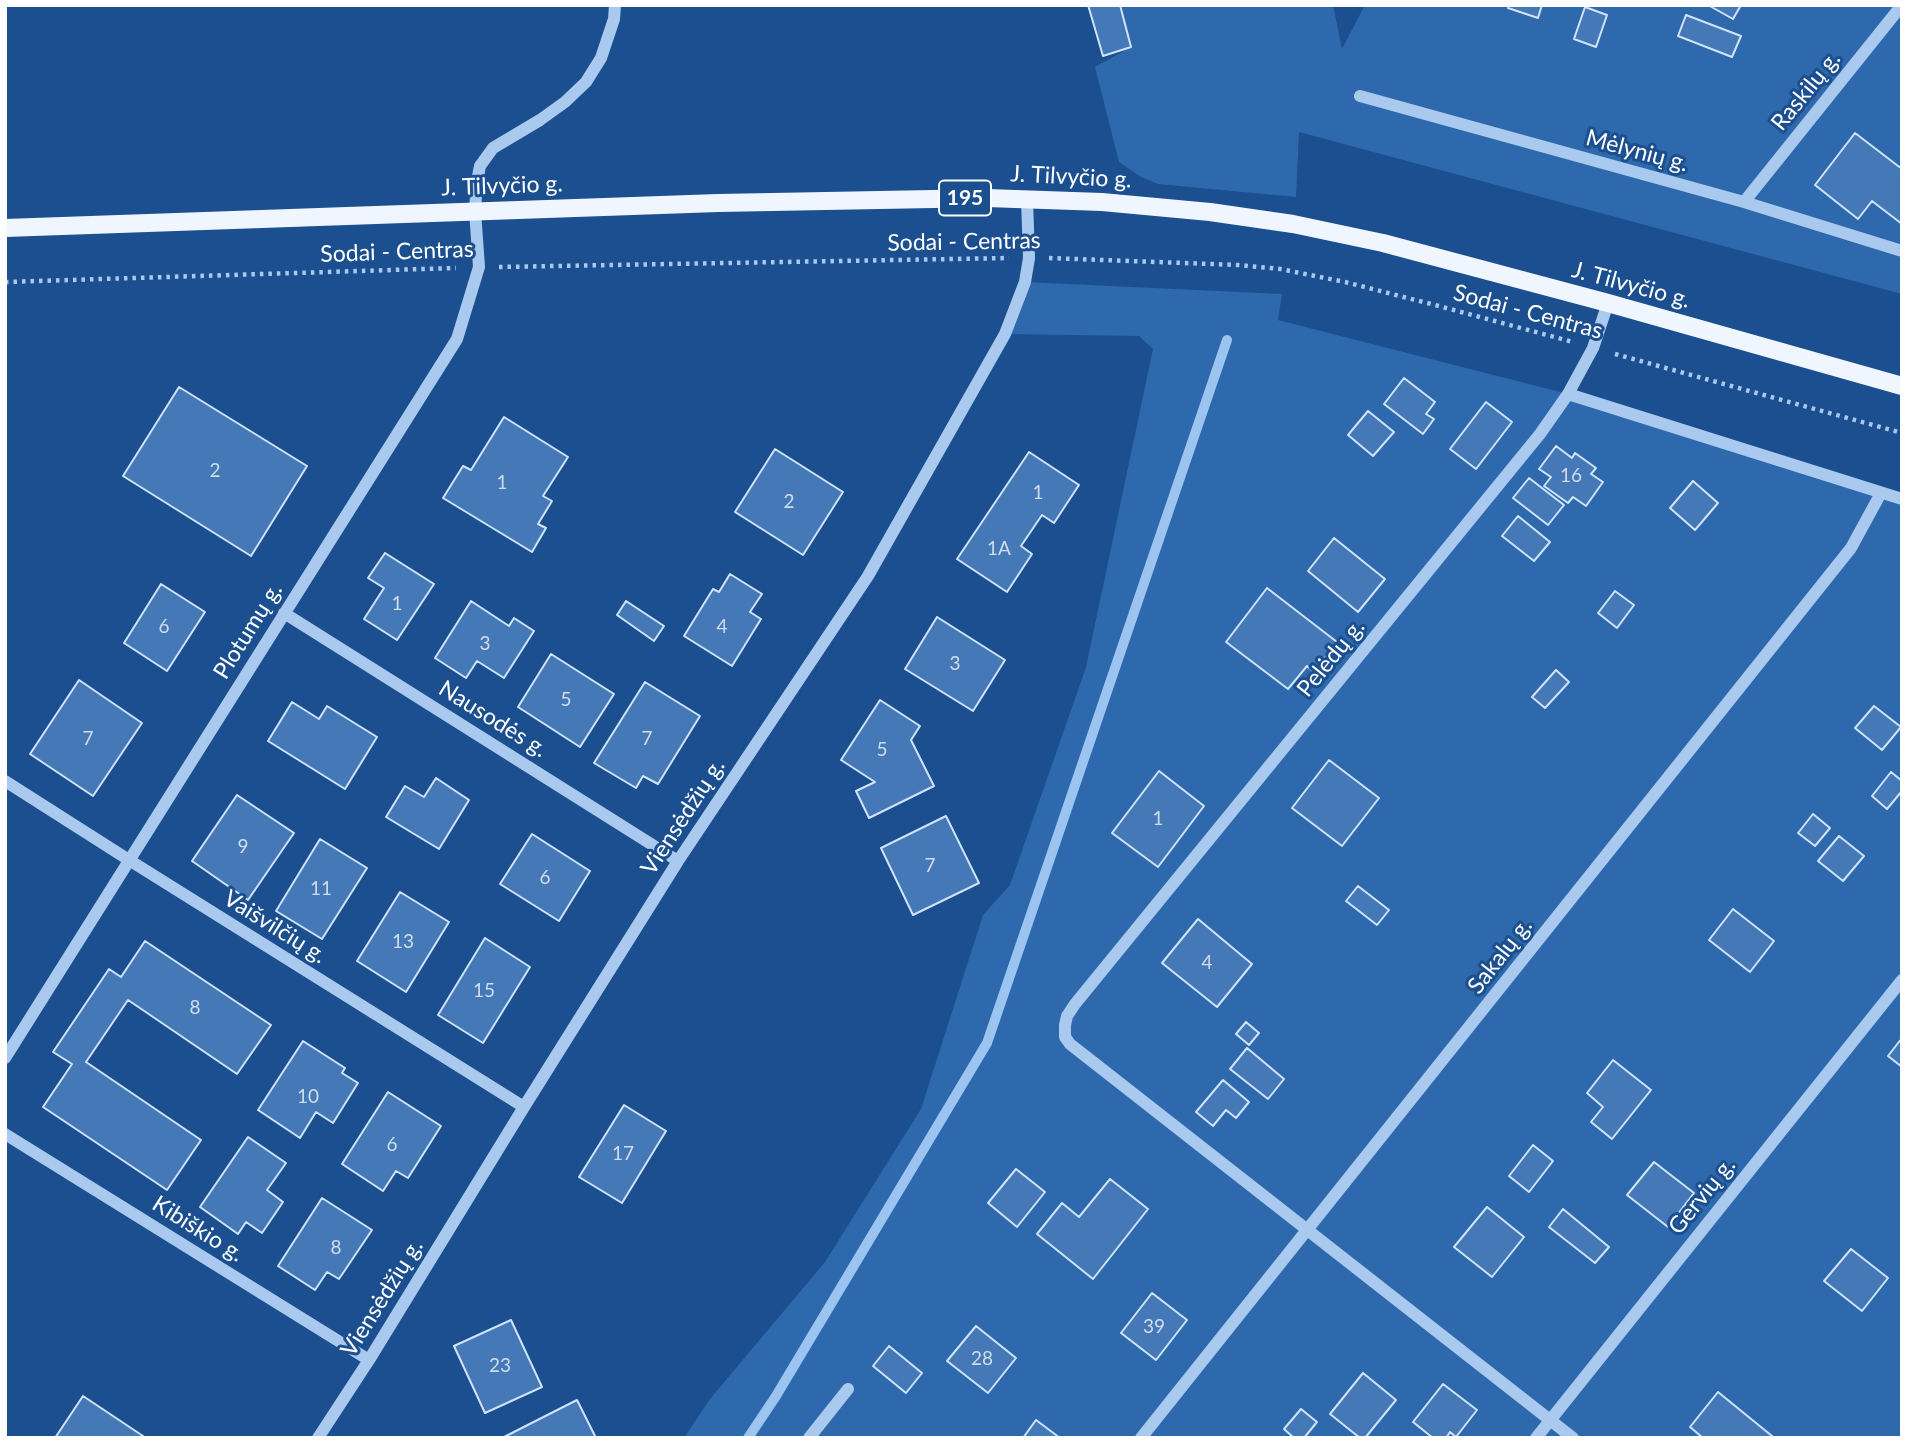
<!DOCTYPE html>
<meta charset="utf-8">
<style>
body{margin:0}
#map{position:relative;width:1907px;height:1443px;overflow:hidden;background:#1b4f8f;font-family:Lato,sans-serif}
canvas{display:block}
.frame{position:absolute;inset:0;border:7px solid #fff;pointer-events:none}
</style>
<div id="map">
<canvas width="1907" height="1443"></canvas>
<div class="frame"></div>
</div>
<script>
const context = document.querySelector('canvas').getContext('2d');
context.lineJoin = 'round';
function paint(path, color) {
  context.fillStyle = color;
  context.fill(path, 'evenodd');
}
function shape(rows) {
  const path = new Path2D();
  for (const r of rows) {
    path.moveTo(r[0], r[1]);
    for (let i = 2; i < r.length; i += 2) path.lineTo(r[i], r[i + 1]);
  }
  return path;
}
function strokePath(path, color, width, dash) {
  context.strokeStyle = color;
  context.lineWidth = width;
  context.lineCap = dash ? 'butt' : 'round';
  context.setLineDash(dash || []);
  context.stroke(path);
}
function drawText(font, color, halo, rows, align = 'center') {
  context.font = font + ' Lato,sans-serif';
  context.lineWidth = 6;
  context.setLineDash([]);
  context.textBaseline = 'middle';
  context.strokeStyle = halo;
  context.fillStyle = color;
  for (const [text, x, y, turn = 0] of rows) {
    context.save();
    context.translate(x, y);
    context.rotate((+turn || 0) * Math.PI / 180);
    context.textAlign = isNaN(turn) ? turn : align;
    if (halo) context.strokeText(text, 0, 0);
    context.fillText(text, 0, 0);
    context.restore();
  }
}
paint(shape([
 [1120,5,1333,5,1342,49,1365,5,1902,5,1902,294,1299,132,1296,197,1158,184,1141,177,1119,162,1095,67,1131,47],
 [1025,282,1282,294,1278,320,1568,394,1902,494,1902,1438,684,1438,710,1399,825,1262,921,1109,983,915,1010,885,1086,667,1153,349,1139,336,1005,334]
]), '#2e69ad');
strokePath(shape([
 [748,1438,776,1396,987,1043,1227,340]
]), '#9cc4f0', 10);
const building = shape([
 [1088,5,1120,5,1131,47,1103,56,1088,5],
 [1509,5,1542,5,1538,18,1508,8,1509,5],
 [1708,5,1741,5,1733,19,1708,5],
 [1585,7,1607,15,1596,47,1574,39,1585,7],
 [1686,15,1741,36,1732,57,1678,36,1686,15],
 [1855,133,1902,169,1902,224,1872,201,1858,219,1815,185,1855,133],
 [1404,378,1435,402,1426,414,1434,419,1423,434,1384,404,1404,378],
 [179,387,307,466,251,556,123,476,179,387],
 [1486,402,1512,422,1476,469,1450,449,1486,402],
 [1368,411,1394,432,1373,456,1348,435,1368,411],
 [504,417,568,457,543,496,552,501,538,524,546,528,532,552,443,498,463,466,471,470,504,417],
 [1556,446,1572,458,1575,453,1596,468,1591,474,1603,482,1586,506,1573,497,1568,503,1544,486,1551,477,1539,469,1556,446],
 [775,449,843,492,803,555,735,512,775,449],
 [1029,452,1079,485,1054,523,1042,515,1021,546,1032,554,1007,592,957,559,1029,452],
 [1529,478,1564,505,1548,525,1513,498,1529,478],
 [1693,481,1718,503,1695,530,1670,508,1693,481],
 [1518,516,1550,542,1534,561,1502,536,1518,516],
 [1334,538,1385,579,1358,612,1308,571,1334,538],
 [385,553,434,584,397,640,364,619,384,588,368,578,385,553],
 [730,574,762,594,750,612,761,619,732,666,684,636,713,589,719,592,730,574],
 [161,584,205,612,167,671,124,643,161,584],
 [1267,588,1337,642,1314,672,1307,666,1288,689,1226,642,1267,588],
 [1615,591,1634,605,1617,628,1598,613,1615,591],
 [471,601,509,626,514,618,534,631,504,678,477,661,466,678,435,658,471,601],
 [626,601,664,626,654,641,617,615,626,601],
 [937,617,1005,660,973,711,905,669,937,617],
 [551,654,614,694,580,747,518,707,551,654],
 [1556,670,1569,682,1545,708,1532,697,1556,670],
 [79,680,142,723,93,796,30,754,79,680],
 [645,682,700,716,658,784,643,776,636,788,594,763,645,682],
 [880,700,920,726,911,740,934,786,869,818,856,791,875,782,841,760,880,700],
 [292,702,319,719,327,706,377,737,345,789,268,741,292,702],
 [1874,706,1901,727,1882,750,1855,728,1874,706],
 [1329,760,1379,798,1342,846,1292,808,1329,760],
 [1159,771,1204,806,1158,867,1112,833,1159,771],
 [1891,772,1902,781,1902,791,1887,809,1872,796,1891,772],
 [436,778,469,800,439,849,386,817,405,786,424,797,436,778],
 [237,795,294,833,248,900,192,861,237,795],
 [1813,814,1830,828,1815,846,1798,833,1813,814],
 [946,816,979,883,913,915,881,848,946,816],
 [532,834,590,871,559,921,500,884,532,834],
 [1839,836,1864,856,1843,881,1818,861,1839,836],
 [320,839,367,868,322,939,276,911,320,839],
 [1358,886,1389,910,1377,925,1346,901,1358,886],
 [400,892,449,922,406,992,357,961,400,892],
 [1733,909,1774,941,1750,972,1709,940,1733,909],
 [1198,919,1252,964,1217,1007,1162,963,1198,919],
 [485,938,530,967,483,1043,438,1015,485,938],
 [145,941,271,1025,237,1074,128,1000,86,1062,201,1140,167,1190,43,1107,72,1064,53,1052,109,969,121,977,145,941],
 [1246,1022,1259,1033,1249,1045,1236,1034,1246,1022],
 [1902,1038,1902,1067,1888,1056,1902,1038],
 [303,1041,345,1068,342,1073,358,1083,333,1123,316,1112,300,1138,258,1110,303,1041],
 [1247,1048,1284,1079,1268,1099,1230,1069,1247,1048],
 [1613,1060,1651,1090,1612,1139,1591,1122,1603,1107,1587,1093,1613,1060],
 [1223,1080,1249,1102,1236,1118,1226,1110,1213,1126,1196,1112,1223,1080],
 [388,1092,441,1126,408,1178,396,1171,383,1191,342,1164,388,1092],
 [624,1105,666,1131,622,1203,579,1177,624,1105],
 [248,1137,286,1163,267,1190,283,1202,262,1233,246,1222,238,1234,200,1207,248,1137],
 [1533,1145,1553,1161,1529,1192,1509,1176,1533,1145],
 [1654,1162,1694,1193,1668,1227,1627,1195,1654,1162],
 [1016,1169,1045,1192,1017,1227,988,1203,1016,1169],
 [1110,1179,1148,1209,1093,1279,1037,1234,1062,1203,1079,1217,1110,1179],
 [322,1198,372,1230,339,1279,327,1272,315,1290,278,1266,322,1198],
 [1487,1207,1524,1237,1492,1277,1454,1247,1487,1207],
 [1563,1209,1609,1247,1595,1263,1549,1227,1563,1209],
 [1851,1249,1888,1278,1862,1311,1824,1281,1851,1249],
 [1152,1293,1187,1320,1156,1360,1121,1333,1152,1293],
 [511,1320,542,1387,485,1413,454,1346,511,1320],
 [976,1326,1016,1358,988,1393,947,1361,976,1326],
 [889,1346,922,1373,906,1393,873,1366,889,1346],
 [1363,1373,1396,1400,1365,1438,1360,1438,1330,1414,1363,1373],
 [1443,1384,1477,1410,1456,1437,1450,1432,1446,1438,1433,1438,1413,1422,1443,1384],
 [1718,1392,1772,1436,1771,1438,1703,1438,1690,1427,1718,1392],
 [83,1396,146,1438,55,1438,83,1396],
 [577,1400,596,1438,505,1438,504,1437,577,1400],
 [1301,1409,1317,1422,1304,1438,1294,1438,1284,1429,1301,1409],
 [1036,1420,1060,1438,1023,1438,1036,1420]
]);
paint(building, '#4478b7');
strokePath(building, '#cfe3fa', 2);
strokePath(shape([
 [1049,258,1238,265,1280,269,1345,282,1435,305,1573,342],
 [499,267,1009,258],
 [5,282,456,268],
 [1615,354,1902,433]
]), '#a9c9ee', 4.5, [3.5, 5]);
strokePath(shape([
 [1360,96,1744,202,1902,251],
 [1744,202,1902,5],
 [1568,394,1902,499],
 [284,613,678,861],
 [5,781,129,860,524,1107],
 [5,1058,457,339,479,267,475,211,477,181,480,166,493,148,540,120,565,102,586,82,601,58,614,19,615,5],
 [5,1134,369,1360],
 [318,1438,369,1360,524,1107,678,861,868,576,1005,334,1025,282,1029,258,1027,199],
 [809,1438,848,1389],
 [1141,1438,1851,548,1881,493],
 [1536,1438,1902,980],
 [1573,1438,1070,1044,1065,1037,1065,1025,1067,1016,1075,1004,1540,434,1568,394,1593,348,1608,303]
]), '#a9c9ee', 12);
strokePath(shape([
 [5,228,718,203,987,198,1102,202,1210,212,1293,224,1383,243,1608,303,1902,386]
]), '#f0f6ff', 18);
drawText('19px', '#d0dded', null, [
 ["2",215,471],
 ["16",1571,476],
 ["1",502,483],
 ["1",1038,493],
 ["2",789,502],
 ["1A",999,549],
 ["1",397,604],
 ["6",164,627],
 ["4",722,627],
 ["3",485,644],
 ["3",955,664],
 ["5",566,700],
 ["7",88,739],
 ["7",647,739],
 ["5",882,750],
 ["1",1158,819],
 ["9",243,847],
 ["7",930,866],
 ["6",545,878],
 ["11",321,889],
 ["13",403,942],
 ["4",1207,963],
 ["15",484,991],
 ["8",195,1008],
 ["10",308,1097],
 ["6",392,1145],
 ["17",623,1154],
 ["8",336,1248],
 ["39",1154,1327],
 ["28",982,1359],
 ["23",500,1366]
]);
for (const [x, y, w] of [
 [965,198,52]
]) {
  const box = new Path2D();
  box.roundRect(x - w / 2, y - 17.5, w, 35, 5);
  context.fillStyle = '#1b4f8f';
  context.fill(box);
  strokePath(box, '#fff', 2);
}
drawText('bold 21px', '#fff', null, [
 ["195",965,198]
]);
drawText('23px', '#fff', '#1b4f8f', [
 ["Raskilų g.",1806,91,-51],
 ["Mėlynių g.",1637,151,15],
 ["J. Tilvyčio g.",1071,177,3],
 ["J. Tilvyčio g.",502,186,-2],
 ["Sodai - Centras",964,242,-1],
 ["Sodai - Centras",397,252,-2],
 ["J. Tilvyčio g.",1631,285,15],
 ["Sodai - Centras",1528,312,15],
 ["Plotumų g.",248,631,-58],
 ["Pelėdų g.",1331,658,-51],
 ["Nausodės g.",493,719,32],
 ["Viensėdžių g.",683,817,-57],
 ["Vaišvilčių g.",275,927,32],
 ["Sakalų g.",1500,956,-52],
 ["Gervių g.",1702,1196,-51],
 ["Kibiškio g.",198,1229,32],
 ["Viensėdžių g.",382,1298,-58]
]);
</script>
